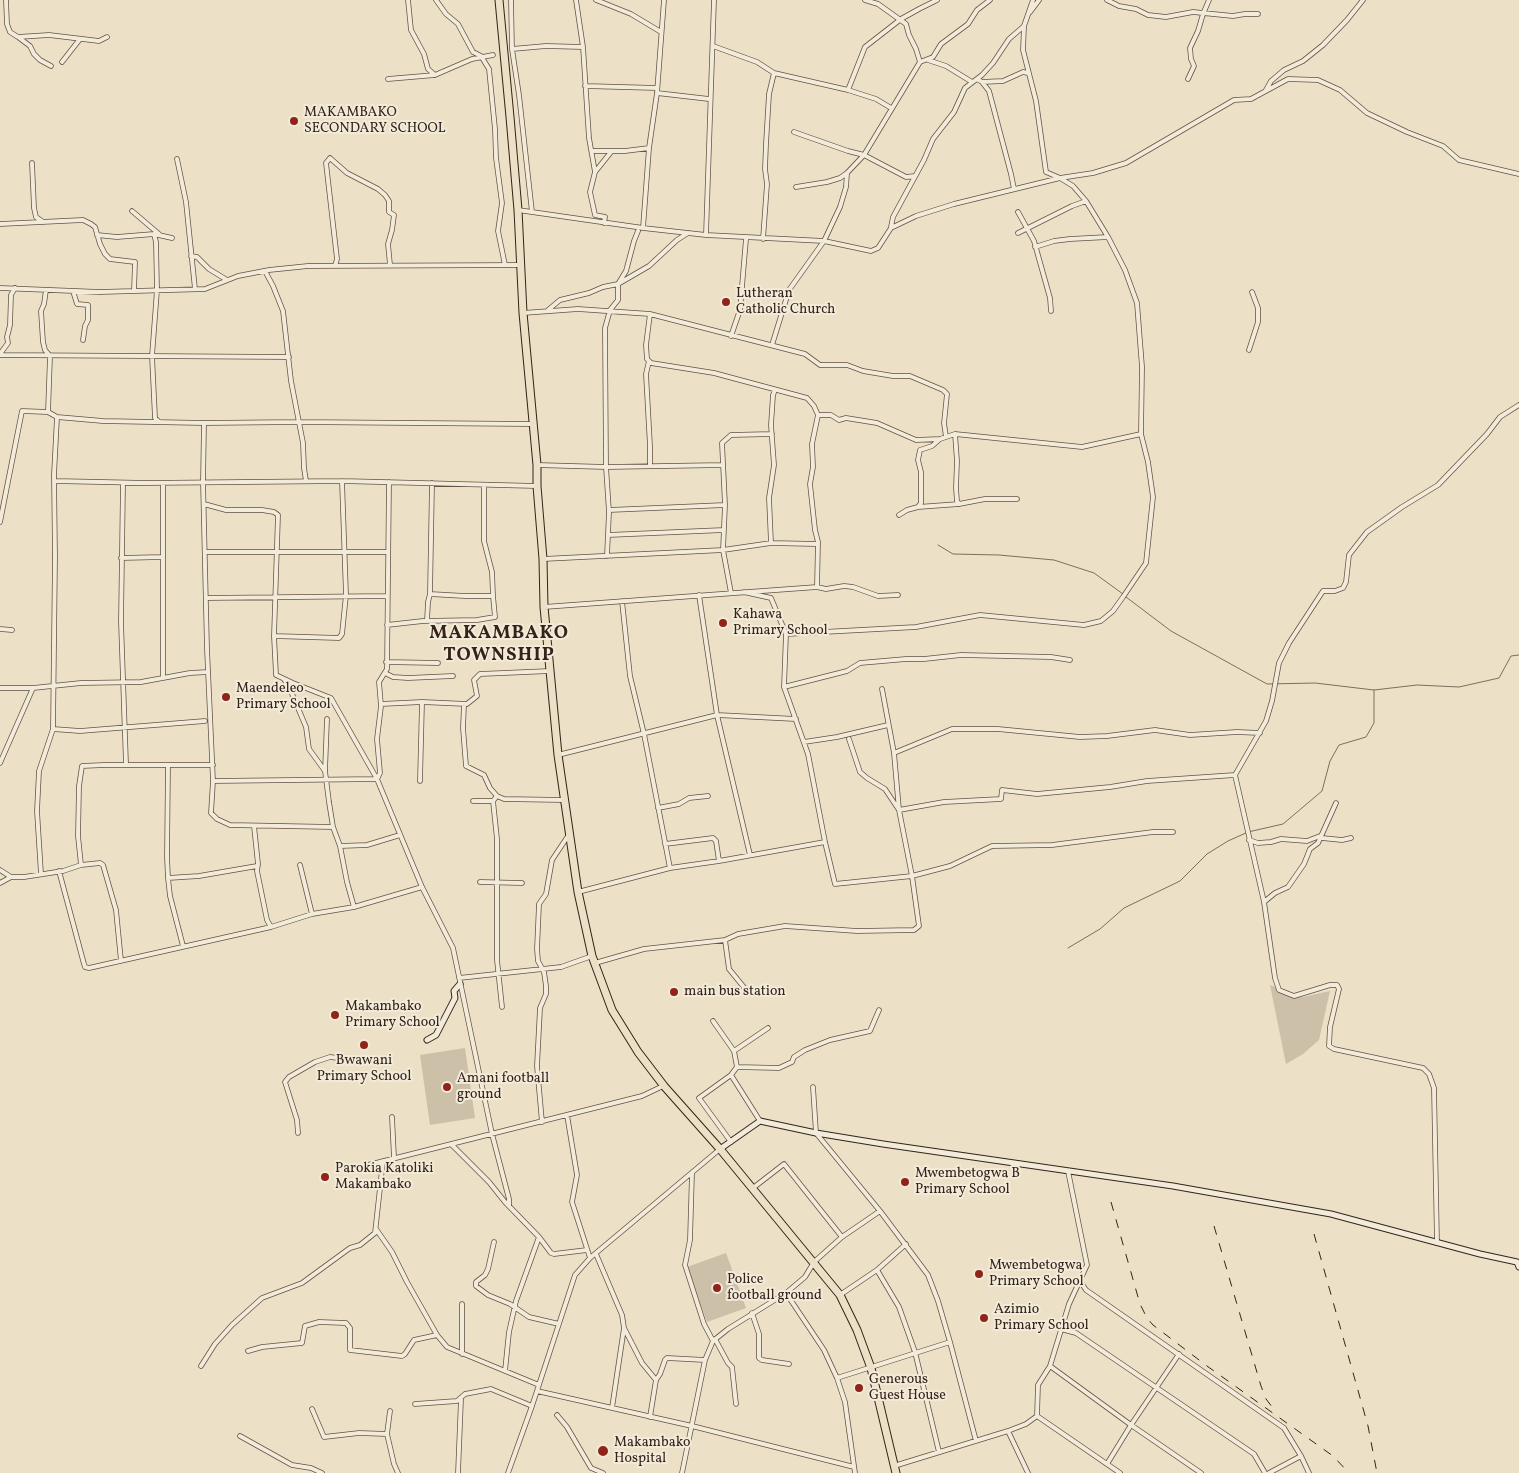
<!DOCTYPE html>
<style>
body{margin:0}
canvas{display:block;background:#ece0c6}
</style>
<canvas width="1519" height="1473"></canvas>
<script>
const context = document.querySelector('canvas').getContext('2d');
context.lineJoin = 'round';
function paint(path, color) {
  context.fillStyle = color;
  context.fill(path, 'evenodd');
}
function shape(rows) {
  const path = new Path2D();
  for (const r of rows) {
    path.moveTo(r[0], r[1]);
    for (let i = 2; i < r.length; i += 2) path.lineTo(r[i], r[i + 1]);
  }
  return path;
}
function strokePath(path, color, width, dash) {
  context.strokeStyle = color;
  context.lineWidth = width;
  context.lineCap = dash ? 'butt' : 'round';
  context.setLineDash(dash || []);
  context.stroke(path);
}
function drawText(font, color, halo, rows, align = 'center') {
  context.font = font + ' Vollkorn,serif';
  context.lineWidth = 4;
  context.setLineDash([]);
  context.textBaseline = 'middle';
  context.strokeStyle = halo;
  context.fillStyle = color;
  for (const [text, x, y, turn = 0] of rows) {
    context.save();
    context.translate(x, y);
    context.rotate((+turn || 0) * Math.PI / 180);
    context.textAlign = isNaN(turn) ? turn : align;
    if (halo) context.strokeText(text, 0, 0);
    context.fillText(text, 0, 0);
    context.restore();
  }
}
paint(shape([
 [1270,985,1302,997,1330,991,1319,1040,1303,1054,1286,1064],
 [465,1048,475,1118,430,1125,420,1055],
 [726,1253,746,1308,707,1322,687,1267]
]), '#cdc0a9');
strokePath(shape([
 [938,545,953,554,999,555,1054,560,1094,573,1123,594],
 [1126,597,1171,631,1267,684,1315,683,1374,690,1417,685,1459,687,1499,678,1511,656,1519,655],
 [1068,948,1100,929,1124,908,1180,881,1207,854,1228,841,1248,832,1283,824,1322,791,1330,761,1339,745,1366,737,1374,723,1374,690]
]), '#7e6e5e', 1);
const street = shape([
 [6,0,7,24,10,32,18,37,49,35,99,41,107,37],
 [408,0,411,30,424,54,428,69,435,75],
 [436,0,446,14,458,24,473,52,481,56,489,69,495,129,496,158,502,203,498,231,505,265],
 [511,0,512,49,519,95,532,212],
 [576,0,583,47,589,138,595,172,590,192,595,215,605,217,604,223],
 [596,0,631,14,661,32],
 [865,0,878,4,906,24,909,35,916,49,920,62],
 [1033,0,1024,26,1023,50,1036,101,1046,172,1060,178,1093,173,1126,163,1234,100,1251,99,1288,79,1318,80,1340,90,1367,113,1407,132,1443,146,1459,160,1519,174],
 [1107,0,1119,6,1136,9,1148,15,1166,17,1193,12,1233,16,1245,14,1258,14],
 [1030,12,1039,0],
 [18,37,30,46,34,54,40,60,51,66],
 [713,46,757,62,774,73,848,90,876,99,891,108],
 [512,49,546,46,583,47],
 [928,60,946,66,972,82],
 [62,62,80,39],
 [388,79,435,75,472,59,493,55],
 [977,79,982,82,989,91,1011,174,1014,189],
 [1188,79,1194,66,1191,59,1190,48,1198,31,1203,14,1209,0],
 [982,82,1003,81,1023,72,1028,73],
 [585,86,657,88],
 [848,90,865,47,901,19,919,9,937,0],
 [1266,90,1271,81,1284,70,1303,61,1323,45,1347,20,1363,0],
 [657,93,709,99],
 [794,132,848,151,864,155,906,177,915,176],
 [592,151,625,151,649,148],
 [177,159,186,202,195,289],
 [32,163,34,208,36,217,43,222],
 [595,172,611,152],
 [796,187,827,182,840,178,847,173],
 [518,210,643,228,706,235,824,241,871,251,878,248,891,228,916,216,954,204,1060,178,1073,186,1086,201,1108,237,1125,270,1137,303,1142,367,1141,434,1148,462,1153,497,1146,563,1123,597,1113,611,1101,621,1084,625,980,615,916,627,786,634],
 [132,211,159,234],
 [1018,212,1034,241,1050,298,1051,311],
 [0,224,83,220,91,224,95,227,100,244,105,254,110,259,135,262,134,291,205,289,238,276,269,270,308,266,521,265],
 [891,227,893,217,924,160,933,139,954,112,965,88,982,75,993,63,1009,39,1024,26],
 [643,228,649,148,657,93,664,0],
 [1018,233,1072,206,1086,201],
 [154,234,156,242,157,290,152,356,155,418,159,422],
 [97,235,117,237,154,234,172,238],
 [706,235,714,0],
 [763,239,767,184,765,169,766,144,769,94,774,73],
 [1035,247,1054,241,1070,239,1108,237],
 [191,256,197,257,209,269,227,280],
 [335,266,337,259,326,163,330,158,347,173,378,189,385,195,389,201,389,212,394,215,392,230,388,244,390,265],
 [265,271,273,286,283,311,291,381,303,443,304,468,306,481],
 [0,288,100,292,134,291],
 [46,290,44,304,41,311,43,342,45,350,50,356,48,412],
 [73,291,77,304,88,305,88,320,85,326,83,340],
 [548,310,560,300,589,293,603,287,618,284,649,266,677,240,688,233],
 [523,313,578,309,650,314,805,354,820,365,847,365,863,371,893,376,910,376,943,390,947,394,944,423,946,437],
 [650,314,646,345,647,359,651,363,714,373,807,398,814,406,818,415,831,415,839,420,846,418,877,423,916,440,940,439,955,434,1082,447,1141,434],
 [731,336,740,310,746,239],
 [772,345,789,290,824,241,840,207,846,187,847,173,864,155,920,62,933,57,941,44,968,24,977,10,990,0],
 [1249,350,1258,322,1258,308,1252,292],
 [0,354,8,343,7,337,10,325,11,295,15,288],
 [0,355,289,357],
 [649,361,646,374,650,446,650,465],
 [818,415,812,444,813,467,810,484,815,530,818,542,817,587,826,589,844,586,853,587,878,596,898,595],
 [955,434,957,461,956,488,957,501,959,504],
 [537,465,606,467,723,465],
 [55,481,147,483,342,481,537,486],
 [123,483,121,622,126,764],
 [432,483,430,594,465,596,493,596,492,572,484,541,484,485],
 [204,504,226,510,262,510,274,512,278,515,274,636,276,675,293,683,331,698,377,779,422,887,453,948,492,1134,509,1199,509,1206],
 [918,507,959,504,985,499,1017,499],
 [609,510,725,505],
 [899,515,907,510,918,507,921,503,921,472,918,460,920,450,932,446,940,439],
 [0,522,22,411,48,412,57,417,103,421,204,423],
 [608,535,724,530],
 [771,543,769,498,774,465,771,425,773,395,775,390],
 [205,552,387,552],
 [607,556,609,512,606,467,605,328,610,310,618,300,618,284,626,271,634,241,638,231],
 [121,558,162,557],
 [543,559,723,550,771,543,817,544],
 [744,592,771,598,786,634,784,687,808,754,825,842,835,884,912,876,950,866,992,846,1052,845,1153,832,1173,832],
 [731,593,723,550,725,505,722,443,731,435,772,434],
 [699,595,717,715,750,855],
 [206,598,387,596],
 [622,601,630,676,644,734,670,868],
 [544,607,817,587],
 [427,621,428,602,430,594],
 [387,625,423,621,477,620,495,617,493,596],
 [0,629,12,630],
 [274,636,339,638,342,634,346,595,342,481],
 [386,662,438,663],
 [385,673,393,677,408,678,453,676],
 [163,677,163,483],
 [284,679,290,689,306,727,309,749,325,771],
 [784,687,847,671,860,663,906,659,924,659,961,655,1051,657,1070,660],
 [0,688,33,688,81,683,141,682,190,673,208,672],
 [381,704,422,702,467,704,477,696,474,680,480,674,550,671],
 [464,704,463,728,466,766,484,775,490,788,497,796,504,799,564,800],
 [327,719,325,771,329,802,333,827,340,846,347,882,354,907],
 [53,729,80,731,205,721],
 [849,739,860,772,867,778,885,789,899,810,944,802,1001,799,1002,790,1037,794,1110,787,1147,781,1235,775],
 [804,742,837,737,888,725],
 [894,753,952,729,998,729,1080,737,1107,736,1155,730,1190,735,1237,732,1260,733],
 [558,755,717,715,796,719],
 [0,763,33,688],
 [168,765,167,857,168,878,170,896,183,946],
 [377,779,213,781,207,649,203,482,204,423,298,422,532,424],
 [377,779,380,773,377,739,381,706,379,682,387,669,389,482],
 [213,781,211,813,217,819,230,825,333,827],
 [420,781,422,702],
 [497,796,493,801,497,839,497,960,502,1007],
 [473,801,493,801],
 [658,808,679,804,689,798,708,796],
 [254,826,258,864,257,871,267,920,271,927],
 [1249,840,1258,843,1271,842,1281,839,1307,841,1320,836,1322,838,1342,840,1351,838],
 [665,844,713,838,716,841,719,861],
 [340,846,367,845,400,835],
 [81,865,78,836,79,786,82,766,104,765,213,765],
 [300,865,312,914],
 [0,870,11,877,24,877,63,871,81,865,100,863,103,865,116,910,121,961],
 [59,871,84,964,85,967,89,968,271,927,312,914,354,907,422,887],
 [41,874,37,811,39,771,53,729,55,557,54,475,57,417],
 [168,878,199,876,257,866],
 [480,882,522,883],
 [0,883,11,877],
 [578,892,670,868,719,861,825,842],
 [1264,902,1275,893,1288,887,1304,864,1310,849,1318,843,1336,803],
 [725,940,738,934,785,926,857,931,914,930,919,926,912,876,899,810,894,753,882,689],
 [595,963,644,949,725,940,729,969,747,991],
 [459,978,561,967,592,956],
 [713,1021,734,1051,737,1067,731,1075,699,1098,731,1142],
 [734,1051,768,1028],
 [737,1067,779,1068,792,1062,794,1057,805,1050,830,1040,870,1031,879,1010],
 [731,1075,760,1121],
 [813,1087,816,1133,880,1211,928,1275,938,1301,950,1342,976,1441],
 [567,1115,577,1175,572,1202,590,1258],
 [392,1117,394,1158],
 [542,1122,537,1066,540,1008,546,994,546,986,544,972,538,961,537,949,539,904,546,894,552,860,568,836],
 [298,1133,297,1120,285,1082,289,1077,315,1062,330,1057,338,1058],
 [452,1145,489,1182,505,1202,539,1237,551,1253,554,1254,587,1250],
 [364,1166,642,1096,663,1086],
 [692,1173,690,1240,685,1265,704,1324,713,1341],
 [753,1188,784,1164,842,1237],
 [376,1229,392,1252,407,1282,437,1335,447,1347,539,1385],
 [494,1242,488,1269,485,1275,476,1282,476,1286,488,1295,510,1304,529,1317,559,1324],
 [1437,1243,1434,1088,1429,1074,1423,1068,1334,1049,1329,1046,1330,1027,1339,989,1337,985,1330,985,1294,996,1279,990,1275,978,1264,902,1235,775,1266,721,1272,701,1279,663,1289,643,1323,591,1335,591,1343,588,1346,582,1349,555,1356,546,1367,532,1402,507,1438,485,1487,434,1500,417,1519,405],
 [596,1254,622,1315,624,1328,612,1408],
 [877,1270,899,1307,915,1352,939,1452],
 [1080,1281,1086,1290,1284,1428,1301,1456,1309,1473],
 [786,1293,824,1350,837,1378,845,1402,855,1473],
 [840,1295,877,1270,906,1244],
 [752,1313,759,1334,759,1358,762,1360,789,1364],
 [624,1328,642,1363,656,1380,650,1417],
 [1061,1329,1076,1333,1254,1454,1265,1473],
 [715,1339,728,1363,732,1367,736,1404],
 [248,1351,262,1347,302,1343,305,1326,319,1322,346,1323,350,1328,350,1350,402,1356,405,1354,414,1340,437,1335],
 [462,1354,462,1304],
 [201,1366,215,1344,232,1325,262,1298,302,1283,350,1248,360,1245,375,1233,383,1161],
 [1050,1366,1131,1425,1201,1473],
 [505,1371,509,1332,516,1301,539,1237],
 [837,1378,950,1342],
 [656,1380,660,1374,665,1360,667,1358,705,1360],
 [537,1391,692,1426,854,1467],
 [415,1404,457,1401,465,1394,491,1389,532,1406],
 [312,1409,324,1437,359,1433,387,1434],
 [390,1411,387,1434,394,1464,398,1473],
 [557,1415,567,1427,591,1468,603,1473],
 [1037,1416,1038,1385,1050,1366,1069,1304,1087,1265,1068,1171],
 [1037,1416,1120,1473],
 [1008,1431,1028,1473],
 [240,1436,292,1465,311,1468,322,1473],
 [1107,1464,1131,1425,1179,1354],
 [894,1466,1008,1431,1026,1424,1037,1416],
 [458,1473,461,1399],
 [508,1473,532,1406,575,1275,590,1258,720,1149],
 [682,1473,705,1360,713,1341,728,1329,786,1293,805,1277,814,1262,842,1237,880,1211],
 [1269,1473,1301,1456]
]);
const secondary = shape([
 [427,1040,436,1035,455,998,454,991,460,984],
 [720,1149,760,1121,816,1133,883,1144,1173,1186,1331,1214,1480,1254,1517,1262,1519,1267]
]);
const highway = shape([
 [499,0,510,117,518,210,523,313,537,465,537,486,543,559,544,607,558,755,578,892,592,956,612,1010,638,1052,664,1086,720,1149,840,1295,857,1330,871,1368,896,1473]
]);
strokePath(street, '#635245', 5.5);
strokePath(secondary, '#35231a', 7);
strokePath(highway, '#35231a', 9);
strokePath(street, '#f3ebda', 4);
strokePath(secondary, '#f3ebda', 5);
strokePath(highway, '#ece0c6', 7);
strokePath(shape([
 [1111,1202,1140,1304,1147,1318,1153,1325,1207,1366,1333,1456,1349,1473],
 [1214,1226,1261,1386,1266,1399,1276,1412],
 [1314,1234,1368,1426,1377,1473]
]), '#35231a', 1, [9, 9]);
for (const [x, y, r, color] of [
 [294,121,5,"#8f2418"],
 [726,302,5,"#8f2418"],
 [723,623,5,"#8f2418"],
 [226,697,5,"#8f2418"],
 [674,992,5,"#8f2418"],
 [335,1015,5,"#8f2418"],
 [364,1045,5,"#8f2418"],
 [447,1087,5,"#8f2418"],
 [325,1177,5,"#8f2418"],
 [905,1182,5,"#8f2418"],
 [979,1274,5,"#8f2418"],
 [717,1288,5,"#8f2418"],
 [984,1318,5,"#8f2418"],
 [859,1388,5,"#8f2418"],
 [603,1451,6,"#8f2418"]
]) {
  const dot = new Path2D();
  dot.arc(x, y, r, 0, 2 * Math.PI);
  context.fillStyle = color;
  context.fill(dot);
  strokePath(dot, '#f3ebda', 2);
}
drawText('14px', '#35231a', '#f3ebda', [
 ["MAKAMBAKO",304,113],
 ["SECONDARY SCHOOL",304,129],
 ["Lutheran",736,294],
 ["Catholic Church",736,310],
 ["Kahawa",733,615],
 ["Primary School",733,631],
 ["Maendeleo",236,689],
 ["Primary School",236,705],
 ["main bus station",684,992],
 ["Makambako",345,1007],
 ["Primary School",345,1023],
 ["Bwawani",364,1061,"center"],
 ["Primary School",364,1077,"center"],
 ["Amani football",457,1079],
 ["ground",457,1095],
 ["Parokia Katoliki",335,1169],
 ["Makambako",335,1185],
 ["Mwembetogwa B",915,1174],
 ["Primary School",915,1190],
 ["Mwembetogwa",989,1266],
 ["Primary School",989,1282],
 ["Police",727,1280],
 ["football ground",727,1296],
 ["Azimio",994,1310],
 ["Primary School",994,1326],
 ["Generous",869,1380],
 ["Guest House",869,1396],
 ["Makambako",614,1443],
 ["Hospital",614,1459]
], 'left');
context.letterSpacing = '1px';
drawText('bold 19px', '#35231a', '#f3ebda', [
 ["MAKAMBAKO",499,635],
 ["TOWNSHIP",499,657]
]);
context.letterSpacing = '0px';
</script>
